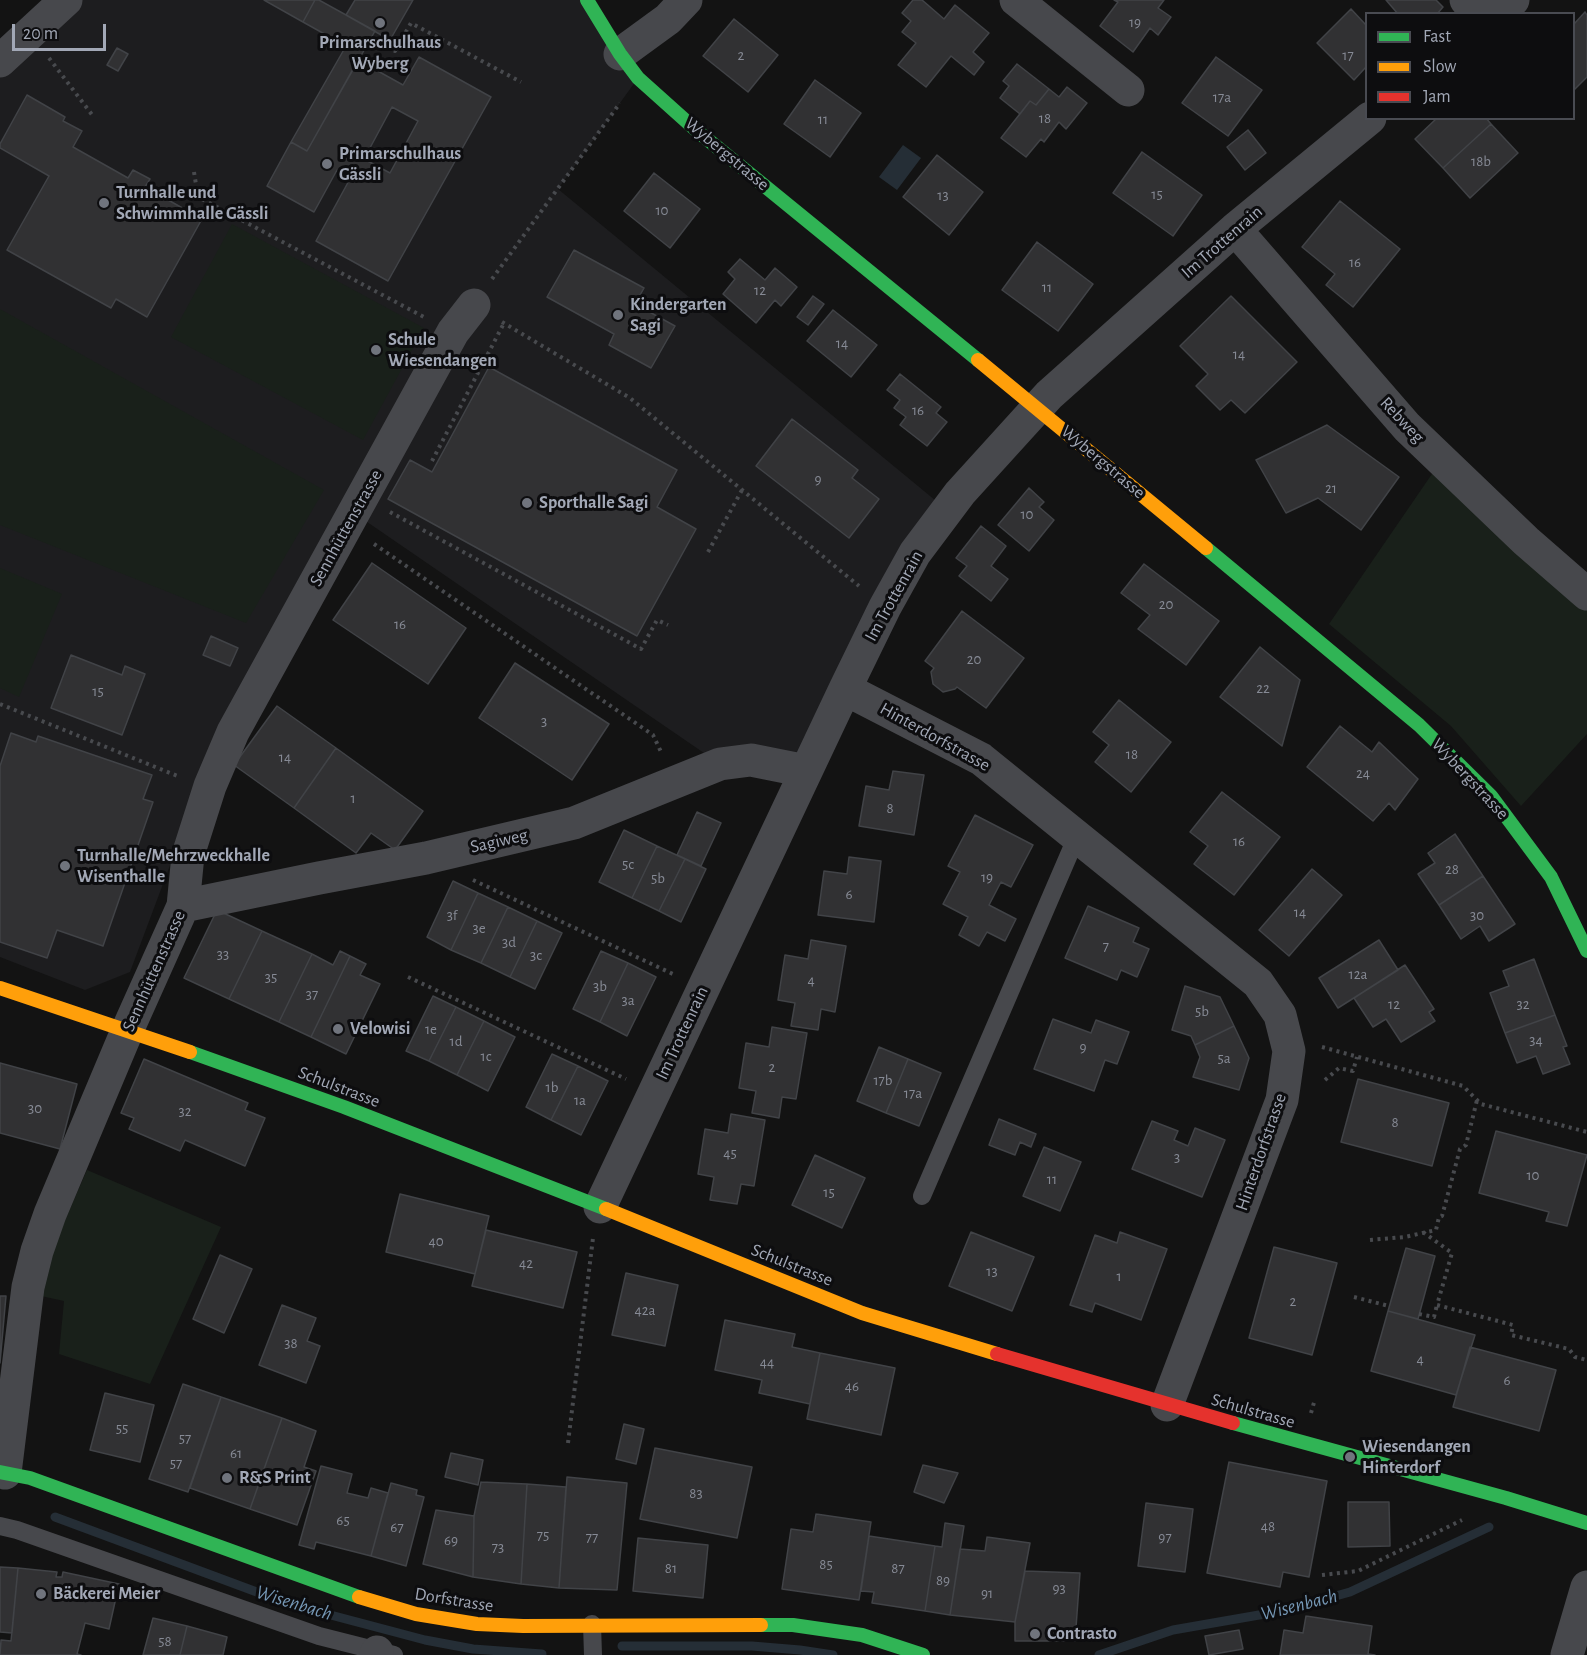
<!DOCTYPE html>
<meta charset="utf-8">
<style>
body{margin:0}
#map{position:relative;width:1587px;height:1655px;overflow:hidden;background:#131313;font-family:"Alegreya Sans",sans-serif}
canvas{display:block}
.legend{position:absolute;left:1365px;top:12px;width:210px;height:108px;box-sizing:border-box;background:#0d0d0f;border:2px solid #494b52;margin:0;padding:8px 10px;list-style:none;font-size:18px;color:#a2a8b6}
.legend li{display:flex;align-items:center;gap:12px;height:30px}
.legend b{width:30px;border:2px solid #494b52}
.scale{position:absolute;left:12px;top:24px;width:94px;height:27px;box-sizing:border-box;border:3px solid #a2a8b6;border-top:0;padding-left:8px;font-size:18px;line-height:21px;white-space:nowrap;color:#a2a8b6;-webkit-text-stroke:4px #0d0d0f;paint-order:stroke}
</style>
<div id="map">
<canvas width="1587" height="1655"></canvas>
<ul class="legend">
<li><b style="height:8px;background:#30b455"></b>Fast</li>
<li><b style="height:8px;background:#ff9f0a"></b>Slow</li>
<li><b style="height:8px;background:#e5322d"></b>Jam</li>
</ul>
<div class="scale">20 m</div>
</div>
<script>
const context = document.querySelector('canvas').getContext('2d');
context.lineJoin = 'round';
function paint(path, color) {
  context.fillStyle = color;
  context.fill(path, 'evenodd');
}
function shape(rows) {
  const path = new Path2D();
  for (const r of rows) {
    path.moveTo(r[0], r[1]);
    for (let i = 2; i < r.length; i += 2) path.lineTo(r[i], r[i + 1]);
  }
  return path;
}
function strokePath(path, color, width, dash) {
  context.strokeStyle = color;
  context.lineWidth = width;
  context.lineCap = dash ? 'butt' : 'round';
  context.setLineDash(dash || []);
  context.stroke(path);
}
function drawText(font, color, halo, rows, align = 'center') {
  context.font = font + ' "Alegreya Sans",sans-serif';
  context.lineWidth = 6;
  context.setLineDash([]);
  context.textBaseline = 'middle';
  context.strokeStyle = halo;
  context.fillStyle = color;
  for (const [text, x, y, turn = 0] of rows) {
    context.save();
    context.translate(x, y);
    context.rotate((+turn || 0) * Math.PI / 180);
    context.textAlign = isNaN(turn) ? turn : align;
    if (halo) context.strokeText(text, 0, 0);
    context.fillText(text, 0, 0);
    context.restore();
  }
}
paint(shape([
 [66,0,587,0,638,78,558,189,947,510,806,771,720,764,354,513,223,724,130,972,85,990,0,957,0,63]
]), '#1d1d1f');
paint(shape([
 [232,224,424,328,363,440,171,337],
 [0,309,324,490,246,623,0,525],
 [1434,471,1587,609,1587,734,1521,806,1451,726,1329,624],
 [0,568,62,594,19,697,0,688],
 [87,1170,221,1227,150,1384,59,1354,64,1301,41,1296,51,1252]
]), '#19201a');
paint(shape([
 [903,145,921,158,897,190,879,177]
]), '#252e36');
strokePath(shape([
 [55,1517,289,1604,425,1640,473,1649,542,1654],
 [622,1646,752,1646,800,1650,833,1655],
 [1099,1655,1173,1630,1282,1611,1350,1592,1489,1527]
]), '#252e36', 9);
const building = shape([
 [264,0,315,0,303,22,264,0],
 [315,0,319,0,375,31,307,151,291,142,346,46,303,22,315,0],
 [355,0,413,0,390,40,346,15,355,0],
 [913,0,922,0,944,19,955,5,989,33,973,52,984,62,974,75,951,56,926,87,898,65,916,43,902,32,911,21,902,13,913,0],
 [1114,0,1164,0,1158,8,1171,17,1158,35,1150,28,1133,52,1100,26,1118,2,1114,0],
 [1386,0,1436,0,1443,7,1437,14,1398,14,1386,0],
 [1351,9,1366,25,1366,67,1354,80,1317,43,1351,9],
 [1585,12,1587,15,1587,77,1574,90,1574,24,1585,12],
 [734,19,778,55,748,92,703,56,734,19],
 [117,48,128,54,118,71,107,65,117,48],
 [419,57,491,97,388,281,316,241,351,177,337,170,314,212,267,186,291,142,307,151,358,60,403,85,419,57],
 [392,107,418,121,390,173,364,159,392,107],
 [1216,57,1262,90,1228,136,1182,103,1216,57],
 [1017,64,1049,89,1036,105,1030,101,1020,114,1000,98,1009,86,1003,81,1017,64],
 [815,80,861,113,830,157,784,124,815,80],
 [1067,87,1087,103,1066,129,1059,122,1044,142,1041,139,1026,157,1001,138,1030,101,1036,105,1049,89,1059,97,1067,87],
 [27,95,65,117,63,121,82,131,73,147,128,178,133,170,150,179,145,187,202,219,147,317,116,299,111,308,7,250,49,176,0,148,0,144,27,95],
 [1437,118,1486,118,1491,124,1443,168,1415,139,1437,118],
 [1491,124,1518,153,1470,198,1443,168,1491,124],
 [1248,130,1266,153,1245,170,1227,147,1248,130],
 [1142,152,1202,195,1173,236,1113,193,1142,152],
 [937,155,983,192,949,235,903,197,937,155],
 [654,173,700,209,670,248,624,211,654,173],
 [1340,201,1400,249,1353,307,1326,285,1335,274,1302,247,1340,201],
 [1037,242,1093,284,1058,331,1002,290,1037,242],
 [574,250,644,288,635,304,675,326,651,368,609,345,614,334,547,297,574,250],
 [740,259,765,280,775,268,797,287,781,306,775,300,756,323,723,294,735,279,728,272,740,259],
 [813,296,824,304,808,325,797,317,813,296],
 [1231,296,1297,362,1245,413,1231,400,1220,410,1196,386,1208,374,1180,346,1231,296],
 [833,310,877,345,851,377,807,341,833,310],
 [489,367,677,470,657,507,696,529,637,636,388,499,410,460,432,472,489,367],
 [900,374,941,407,936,413,947,422,927,446,900,425,906,417,894,408,900,400,887,390,900,374],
 [792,419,858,470,852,478,879,499,849,538,756,466,792,419],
 [1327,425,1399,477,1361,530,1318,498,1286,513,1256,460,1327,425],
 [1029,488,1044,502,1039,507,1054,520,1029,551,998,525,1029,488],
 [981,526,1006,546,991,566,1008,579,991,601,959,576,967,566,956,558,981,526],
 [372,563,466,628,428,684,333,620,372,563],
 [1144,564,1219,621,1186,665,1138,629,1150,615,1121,593,1144,564],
 [962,611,1024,658,986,708,957,687,955,689,943,692,933,684,931,672,934,668,925,661,962,611],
 [211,636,238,648,230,666,203,655,211,636],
 [1260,647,1300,680,1282,746,1220,697,1260,647],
 [71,655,122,675,125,666,145,674,122,735,51,708,71,655],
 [515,663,609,724,572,780,479,718,515,663],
 [1119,700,1171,742,1131,792,1095,762,1109,745,1093,732,1119,700],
 [277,706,336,748,294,808,234,765,277,706],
 [1340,726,1372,752,1379,742,1418,779,1395,810,1389,803,1373,821,1307,767,1340,726],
 [11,733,36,742,38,736,152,775,143,799,153,802,103,946,57,930,47,958,0,942,0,766,11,733],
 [336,748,423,811,395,850,371,833,356,853,294,808,336,748],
 [893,771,924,775,914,835,859,826,866,786,889,790,893,771],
 [1222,792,1280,837,1234,895,1194,864,1208,846,1190,832,1222,792],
 [697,812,721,823,701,866,677,855,697,812],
 [975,815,1033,845,1011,887,1001,882,989,905,1016,919,1005,941,987,932,979,946,959,935,968,917,943,904,960,872,948,866,975,815],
 [624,830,657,846,632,898,599,882,624,830],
 [1455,834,1483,876,1439,905,1418,874,1435,863,1428,853,1455,834],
 [657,846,685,859,659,911,632,898,657,846],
 [849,857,881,861,874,922,818,915,824,871,847,874,849,857],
 [685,859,706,869,681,922,659,911,685,859],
 [1312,869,1342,895,1289,956,1259,930,1312,869],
 [1483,876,1515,924,1489,941,1480,926,1461,939,1439,905,1483,876],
 [453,881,478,893,451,950,427,937,453,881],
 [478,893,508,907,481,963,451,950,478,893],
 [1088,906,1139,928,1133,942,1149,949,1137,977,1121,970,1117,980,1065,958,1088,906],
 [508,907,537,921,510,977,481,963,508,907],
 [217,910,262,931,229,999,184,978,217,910],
 [537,921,562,933,535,989,510,977,537,921],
 [262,931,312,954,279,1022,229,999,262,931],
 [811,940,846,946,835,1012,821,1009,818,1030,791,1026,795,1003,778,1000,785,955,808,959,811,940],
 [1379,940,1398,970,1338,1008,1319,978,1379,940],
 [340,951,350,956,311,1037,279,1022,312,954,333,965,340,951],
 [601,951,628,963,600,1022,573,1009,601,951],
 [350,956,366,964,360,975,380,984,346,1054,311,1037,350,956],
 [1534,959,1555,1015,1505,1033,1490,993,1509,986,1503,971,1534,959],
 [628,963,656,977,627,1036,600,1022,628,963],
 [1405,965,1434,1009,1429,1012,1435,1021,1401,1042,1386,1019,1373,1027,1354,998,1405,965],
 [1185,986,1220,997,1234,1026,1195,1045,1191,1036,1172,1030,1185,986],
 [433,996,456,1007,429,1061,406,1051,433,996],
 [456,1007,484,1021,457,1075,429,1061,456,1007],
 [1555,1015,1567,1046,1563,1047,1570,1064,1543,1074,1536,1056,1517,1063,1505,1033,1555,1015],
 [1053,1019,1091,1033,1096,1020,1129,1032,1117,1064,1105,1060,1094,1091,1034,1069,1053,1019],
 [484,1021,515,1037,488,1091,457,1075,484,1021],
 [1234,1026,1249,1058,1239,1090,1193,1077,1200,1057,1195,1045,1234,1026],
 [772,1027,807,1033,796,1099,782,1097,779,1118,752,1113,756,1091,739,1088,746,1043,769,1047,772,1027],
 [879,1047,908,1059,886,1113,857,1101,879,1047],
 [552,1054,578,1066,551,1120,526,1107,552,1054],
 [144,1059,248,1103,245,1110,265,1118,245,1166,185,1140,180,1151,129,1129,134,1118,121,1113,144,1059],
 [908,1059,941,1073,919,1126,886,1113,908,1059],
 [0,1063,77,1084,60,1149,0,1133,0,1063],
 [578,1066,608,1081,581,1135,551,1120,578,1066],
 [1358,1079,1449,1103,1432,1166,1341,1142,1358,1079],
 [731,1114,765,1120,754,1186,741,1184,737,1204,710,1200,714,1177,698,1174,705,1129,728,1133,731,1114],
 [999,1119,1036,1134,1031,1147,1020,1142,1015,1155,989,1145,999,1119],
 [1152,1121,1178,1131,1174,1140,1188,1146,1195,1128,1225,1140,1202,1197,1132,1169,1152,1121],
 [1496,1131,1587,1155,1567,1226,1546,1221,1549,1212,1479,1193,1496,1131],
 [1044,1147,1081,1162,1060,1211,1023,1196,1044,1147],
 [815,1155,865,1178,842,1228,792,1205,815,1155],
 [400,1194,489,1216,475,1274,386,1252,400,1194],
 [486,1230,577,1252,563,1308,472,1286,486,1230],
 [971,1232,1034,1257,1012,1311,949,1286,971,1232],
 [1120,1232,1167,1249,1141,1320,1095,1303,1092,1312,1070,1305,1095,1235,1117,1243,1120,1232],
 [1274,1247,1337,1263,1312,1355,1249,1338,1274,1247],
 [1406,1248,1435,1256,1418,1319,1388,1311,1406,1248],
 [220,1255,252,1269,224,1333,193,1319,220,1255],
 [626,1273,678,1285,665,1346,612,1335,626,1273],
 [0,1296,6,1296,0,1363,0,1296],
 [282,1305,316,1318,307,1341,320,1346,306,1383,259,1365,282,1305],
 [1388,1311,1475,1335,1456,1395,1371,1371,1388,1311],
 [725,1320,795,1334,792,1347,820,1353,810,1404,759,1393,762,1380,715,1370,725,1320],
 [1470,1347,1556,1370,1539,1431,1453,1407,1470,1347],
 [820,1353,895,1368,881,1435,807,1419,820,1353],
 [183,1384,221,1397,188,1492,149,1479,183,1384],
 [105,1393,154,1405,140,1462,90,1450,105,1393],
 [221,1397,282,1418,250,1509,190,1488,221,1397],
 [282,1418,316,1431,304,1467,316,1471,297,1525,250,1509,282,1418],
 [624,1424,644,1429,636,1464,616,1459,624,1424],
 [655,1448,752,1467,737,1538,640,1519,655,1448],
 [451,1453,483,1460,478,1485,445,1477,451,1453],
 [1229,1462,1327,1481,1309,1577,1283,1572,1280,1587,1207,1573,1229,1462],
 [923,1465,958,1473,944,1503,914,1492,923,1465],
 [321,1466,352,1474,347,1493,368,1498,371,1488,388,1493,371,1556,316,1542,314,1549,299,1545,321,1466],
 [567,1477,627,1483,617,1590,559,1588,567,1477],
 [481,1482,527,1484,521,1584,473,1577,474,1516,481,1482],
 [391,1483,417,1490,416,1495,424,1497,406,1566,371,1556,391,1483],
 [527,1484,566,1487,559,1588,521,1584,527,1484],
 [1348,1502,1389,1502,1390,1546,1348,1547,1348,1502],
 [1146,1503,1193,1509,1185,1572,1138,1566,1146,1503],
 [436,1510,474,1516,473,1577,423,1564,436,1510],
 [816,1514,871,1522,859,1600,782,1589,791,1529,813,1532,816,1514],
 [945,1523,964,1526,950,1615,925,1611,935,1546,942,1547,945,1523],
 [869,1536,935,1546,925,1611,872,1603,874,1592,861,1591,869,1536],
 [987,1537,1030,1543,1015,1622,950,1615,960,1549,985,1551,987,1537],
 [638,1538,708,1545,703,1598,633,1591,638,1538],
 [0,1567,18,1568,12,1633,0,1632,0,1567],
 [18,1568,57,1572,56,1577,62,1577,63,1572,119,1584,109,1629,85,1623,77,1654,81,1655,0,1655,1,1640,11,1641,18,1568],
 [1025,1571,1080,1573,1075,1641,1015,1641,1015,1622,1025,1571],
 [1306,1616,1372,1626,1368,1654,1375,1655,1280,1655,1284,1630,1303,1633,1306,1616],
 [153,1618,187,1626,180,1655,143,1655,153,1618],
 [187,1626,227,1637,223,1655,180,1655,187,1626],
 [1239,1630,1243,1649,1209,1655,1205,1636,1239,1630]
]);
paint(building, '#313133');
strokePath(building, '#414347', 1.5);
strokePath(shape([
 [346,46,371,38,395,51,411,23,521,82],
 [49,58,93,116],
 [194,172,198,197,424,317],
 [492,279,620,103],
 [502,322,630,398,859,586],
 [432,461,504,323],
 [390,512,641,649,657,620,668,625],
 [374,544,653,735,662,754],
 [708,552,742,490],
 [0,704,180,777],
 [473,880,675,975],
 [408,977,626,1079],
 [1322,1047,1463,1086,1481,1104,1587,1132],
 [1325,1080,1339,1068,1353,1071,1357,1057],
 [1423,1232,1452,1253,1437,1305,1513,1325,1511,1335,1569,1349,1575,1357,1587,1360],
 [1370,1240,1405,1237,1436,1230,1439,1217,1442,1216,1460,1149,1466,1145,1477,1100],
 [1354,1297,1389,1306],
 [1419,1314,1434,1317,1437,1305],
 [1311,1413,1315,1399],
 [568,1443,593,1238],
 [1322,1575,1358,1571,1462,1520]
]), '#484a4e', 4, [3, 4.5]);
strokePath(shape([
 [922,1196,1077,836],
 [0,1526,17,1530,319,1636,394,1655],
 [592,1624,593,1655]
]), '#47484c', 18);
strokePath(shape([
 [1016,0,1128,90],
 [1466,0,1480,14],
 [1497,14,1513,0],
 [620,54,668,19,686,0],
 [0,61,66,0],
 [1235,229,1407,427,1526,541,1587,594],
 [845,689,981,759,1258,983,1280,1015,1289,1051,1282,1100,1167,1405],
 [183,906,319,878,426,858,574,823,720,764,751,760,806,771],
 [600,1207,845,689,885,607,915,553,960,493,1049,395,1235,229,1370,118],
 [5,1473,28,1287,37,1251,50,1214,127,1031,183,906,188,855,210,786,233,732,453,332,474,305],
 [376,1655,377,1652],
 [1567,1655,1587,1587]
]), '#47484c', 33);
strokePath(shape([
 [587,0,620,54,638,78,696,130,978,360],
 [1206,548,1419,725,1491,796,1551,877,1587,951],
 [190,1052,344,1107,606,1209],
 [1233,1423,1506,1498,1587,1523],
 [0,1472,30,1478,359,1597],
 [761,1625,793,1625,862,1635,923,1655]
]), '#30b455', 14);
strokePath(shape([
 [978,360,1206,548],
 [0,988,190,1052],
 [606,1209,862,1313,997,1354],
 [359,1597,416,1614,477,1624,523,1626,761,1625]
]), '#ff9f0a', 14);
strokePath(shape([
 [997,1354,1233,1423]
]), '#e5322d', 14);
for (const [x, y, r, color] of [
 [380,23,6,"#70747d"],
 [327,164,6,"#70747d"],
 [104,203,6,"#70747d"],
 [618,315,6,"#70747d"],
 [376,350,6,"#70747d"],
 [527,503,6,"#70747d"],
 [65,866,6,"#70747d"],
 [338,1029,6,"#70747d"],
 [1350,1457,6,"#70747d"],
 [227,1478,6,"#70747d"],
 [41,1594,6,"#70747d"],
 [1035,1634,6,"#70747d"]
]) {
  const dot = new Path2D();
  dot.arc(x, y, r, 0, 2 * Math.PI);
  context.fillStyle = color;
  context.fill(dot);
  strokePath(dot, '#0d0d0f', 2);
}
drawText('15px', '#868a95', null, [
 ["19",1135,22],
 ["2",741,55],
 ["17",1348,55],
 ["17a",1222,97],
 ["18",1045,118],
 ["11",823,119],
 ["18b",1481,161],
 ["15",1157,194],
 ["13",943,195],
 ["10",662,210],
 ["16",1355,262],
 ["11",1047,287],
 ["12",760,290],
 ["14",842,343],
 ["14",1239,354],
 ["16",918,410],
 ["9",818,479],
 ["21",1331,488],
 ["10",1027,514],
 ["20",1166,604],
 ["16",400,624],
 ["20",974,659],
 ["22",1263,688],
 ["15",98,691],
 ["3",544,721],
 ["18",1132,754],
 ["14",285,757],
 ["24",1363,773],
 ["1",353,798],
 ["8",890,808],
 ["16",1239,841],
 ["5c",628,864],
 ["28",1452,869],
 ["19",987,877],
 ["5b",658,878],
 ["6",849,894],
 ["14",1300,912],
 ["3f",452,915],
 ["30",1477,915],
 ["3e",479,928],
 ["3d",509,942],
 ["7",1106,946],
 ["33",223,954],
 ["3c",536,955],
 ["12a",1358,974],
 ["35",271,977],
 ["4",811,980],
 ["3b",600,986],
 ["37",312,994],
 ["3a",628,1000],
 ["12",1394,1004],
 ["32",1523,1004],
 ["5b",1202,1011],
 ["1e",431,1029],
 ["34",1536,1040],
 ["1d",456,1041],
 ["9",1083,1047],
 ["1c",486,1056],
 ["5a",1224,1058],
 ["2",772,1067],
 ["17b",883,1080],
 ["1b",552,1087],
 ["17a",913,1093],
 ["1a",580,1100],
 ["30",35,1108],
 ["32",185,1111],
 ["8",1395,1122],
 ["45",730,1153],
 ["3",1177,1157],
 ["10",1533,1175],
 ["11",1052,1179],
 ["15",829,1192],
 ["40",436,1241],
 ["42",526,1263],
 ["13",992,1271],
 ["1",1119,1276],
 ["2",1293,1301],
 ["42a",645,1310],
 ["38",291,1343],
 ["4",1420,1359],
 ["44",767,1362],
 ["6",1507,1380],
 ["46",852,1386],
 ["55",122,1428],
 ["57",185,1438],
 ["61",236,1453],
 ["57",176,1463],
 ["83",696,1493],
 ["65",343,1520],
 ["48",1268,1526],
 ["67",397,1527],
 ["75",543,1535],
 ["77",592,1537],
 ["97",1165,1537],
 ["69",451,1540],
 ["73",498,1547],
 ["85",826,1564],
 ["81",671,1568],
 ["87",898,1568],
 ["89",943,1580],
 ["93",1059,1588],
 ["91",987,1593],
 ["58",165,1641]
]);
drawText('bold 18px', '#a2a8b6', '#0d0d0f', [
 ["Primarschulhaus",380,43,"center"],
 ["Wyberg",380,64,"center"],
 ["Primarschulhaus",339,154],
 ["Gässli",339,175],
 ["Turnhalle und",116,193],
 ["Schwimmhalle Gässli",116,214],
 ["Kindergarten",630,305],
 ["Sagi",630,326],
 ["Schule",388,340],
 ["Wiesendangen",388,361],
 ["Sporthalle Sagi",539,503],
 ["Turnhalle/Mehrzweckhalle",77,856],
 ["Wisenthalle",77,877],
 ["Velowisi",350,1029],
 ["Wiesendangen",1362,1447],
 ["Hinterdorf",1362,1468],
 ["R&S Print",239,1478],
 ["Bäckerei Meier",53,1594],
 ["Contrasto",1047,1634]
], 'left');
drawText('18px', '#a2a8b6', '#0d0d0f', [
 ["Wybergstrasse",727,154,40],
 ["Im Trottenrain",1222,242,-41],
 ["Rebweg",1402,420,47],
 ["Wybergstrasse",1103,462,40],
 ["Sennhüttenstrasse",346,528,-61],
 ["Im Trottenrain",894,596,-61],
 ["Hinterdorfstrasse",935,737,29],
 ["Wybergstrasse",1470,779,47],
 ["Sagiweg",499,841,-13],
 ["Sennhüttenstrasse",154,971,-66],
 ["Im Trottenrain",682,1033,-65],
 ["Schulstrasse",339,1087,21],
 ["Hinterdorfstrasse",1261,1152,-71],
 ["Schulstrasse",792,1265,22],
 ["Schulstrasse",1253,1411,16],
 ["Dorfstrasse",454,1600,9]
]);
drawText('italic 20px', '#7597b5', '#0d0d0f', [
 ["Wisenbach",294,1603,17],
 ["Wisenbach",1299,1605,-14]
]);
</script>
